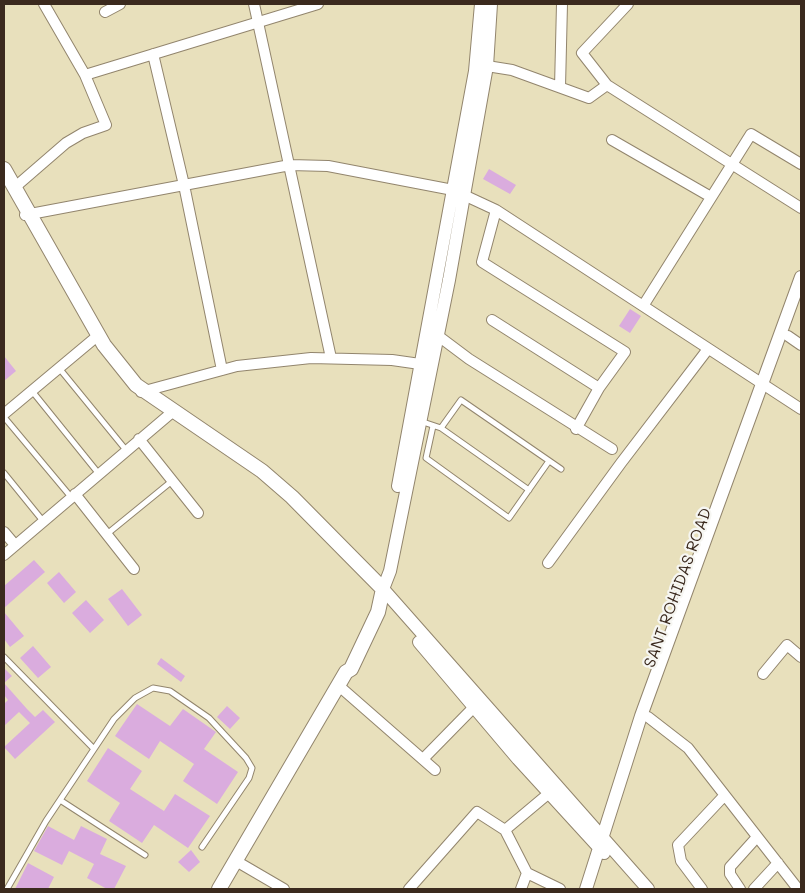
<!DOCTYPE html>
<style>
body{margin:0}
#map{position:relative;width:805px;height:893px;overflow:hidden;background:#e8e0bc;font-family:Mali,sans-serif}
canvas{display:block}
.frame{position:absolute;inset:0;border:5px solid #3b2a1e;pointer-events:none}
</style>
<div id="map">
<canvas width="805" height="893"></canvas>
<div class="frame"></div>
</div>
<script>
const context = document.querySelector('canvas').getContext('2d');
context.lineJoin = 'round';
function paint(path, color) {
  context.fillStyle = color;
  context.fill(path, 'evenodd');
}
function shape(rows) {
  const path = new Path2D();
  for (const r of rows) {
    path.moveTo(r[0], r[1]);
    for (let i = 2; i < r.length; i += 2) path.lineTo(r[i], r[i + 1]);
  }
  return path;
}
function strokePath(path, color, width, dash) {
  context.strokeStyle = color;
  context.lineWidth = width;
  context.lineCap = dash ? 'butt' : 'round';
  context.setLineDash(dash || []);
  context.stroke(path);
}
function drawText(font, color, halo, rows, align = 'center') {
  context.font = font + ' Mali,sans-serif';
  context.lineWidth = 4.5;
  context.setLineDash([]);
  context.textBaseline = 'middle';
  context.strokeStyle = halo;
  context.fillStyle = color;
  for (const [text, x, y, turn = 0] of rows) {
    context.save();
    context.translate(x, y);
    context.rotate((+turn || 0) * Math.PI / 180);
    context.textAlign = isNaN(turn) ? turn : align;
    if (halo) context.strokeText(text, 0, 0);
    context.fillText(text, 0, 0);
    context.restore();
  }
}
paint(shape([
 [489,169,516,185,510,194,483,179],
 [630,309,641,316,630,333,619,326],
 [4,356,16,371,4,381],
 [34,560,45,572,4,608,4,586],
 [59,572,76,592,64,603,47,583],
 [122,589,142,615,128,626,108,599],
 [86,600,104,620,90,633,72,613],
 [4,612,24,636,10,647,4,639],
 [33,646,51,667,38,678,20,658],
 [161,658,185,676,181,682,157,664],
 [4,668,12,676,4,683,27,709,35,717,43,710,55,722,15,759,4,747,30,723,19,712,4,726,4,704,8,700,4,695],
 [137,704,170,726,183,709,216,732,204,749,238,772,217,804,183,781,194,764,160,741,149,759,115,736],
 [227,706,240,718,230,729,217,717],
 [108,748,142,771,130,789,164,811,175,794,210,816,188,848,154,825,142,843,109,821,120,803,87,781],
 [48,826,74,840,81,826,107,839,100,854,126,866,114,889,107,889,87,878,94,864,69,851,62,865,34,851],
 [191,850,200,862,189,872,178,862],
 [28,863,54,877,48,889,15,889]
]), '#daacde');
const service = shape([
 [59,368,126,450],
 [32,391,99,474],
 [4,417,71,497],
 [420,421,441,428,529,490],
 [433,426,426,458,509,518,549,461],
 [441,428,461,400,561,469],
 [4,473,43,521],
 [107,534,172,481],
 [4,657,94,749],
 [60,800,145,855],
 [7,889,46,821,114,719,135,698,153,688,170,691,209,718,246,758,252,768,249,778,202,847]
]);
const minor = shape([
 [254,4,331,358],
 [105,12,120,4],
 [153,54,184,185,222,370],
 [487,66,512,70,589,98,607,85,801,208],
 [85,75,318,4],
 [607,85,582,53,628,4],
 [560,87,562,4],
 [612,140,711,197],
 [14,188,66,143,83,133,106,125,85,75,44,4],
 [496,210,482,262,625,352,599,388,576,429],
 [25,215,290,165,328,166,453,190,496,210,801,409],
 [643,306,751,134,801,164],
 [492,320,599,388],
 [437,335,469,359,612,449],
 [788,336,801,345],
 [141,392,237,366,311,358,392,360,427,365],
 [4,414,95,338],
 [139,439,198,513],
 [75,494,134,569],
 [4,532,15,545],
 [4,555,170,414],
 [548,563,621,463,708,349],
 [763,674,787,645,801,657],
 [339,686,435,770],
 [648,717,688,748,798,889],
 [423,759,474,707],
 [505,830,527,873,560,889],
 [236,861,284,889],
 [409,889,477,812,505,830,548,794],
 [521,889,527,873],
 [702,889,681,861,678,845,724,796],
 [740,889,730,874,730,867,757,837],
 [754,889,778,863]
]);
const tertiary = shape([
 [491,4,487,66,449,280,390,571,383,589,648,889],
 [398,486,475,71,481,4],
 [419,642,518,759,604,853],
 [586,889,641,716,801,277]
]);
const secondary = shape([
 [4,169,104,345,136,385,262,471,292,497,383,589,378,612,351,669,346,672,219,889]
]);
strokePath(service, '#92856d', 7);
strokePath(minor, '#92856d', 12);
strokePath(tertiary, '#92856d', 14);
strokePath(secondary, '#92856d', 16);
strokePath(service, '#fff', 5);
strokePath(minor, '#fff', 10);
strokePath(tertiary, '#fff', 12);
strokePath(secondary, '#fff', 14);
drawText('16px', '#3b2a1e', '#f6f6f2', [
 ["SANT ROHIDAS ROAD",678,588,-70]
]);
</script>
